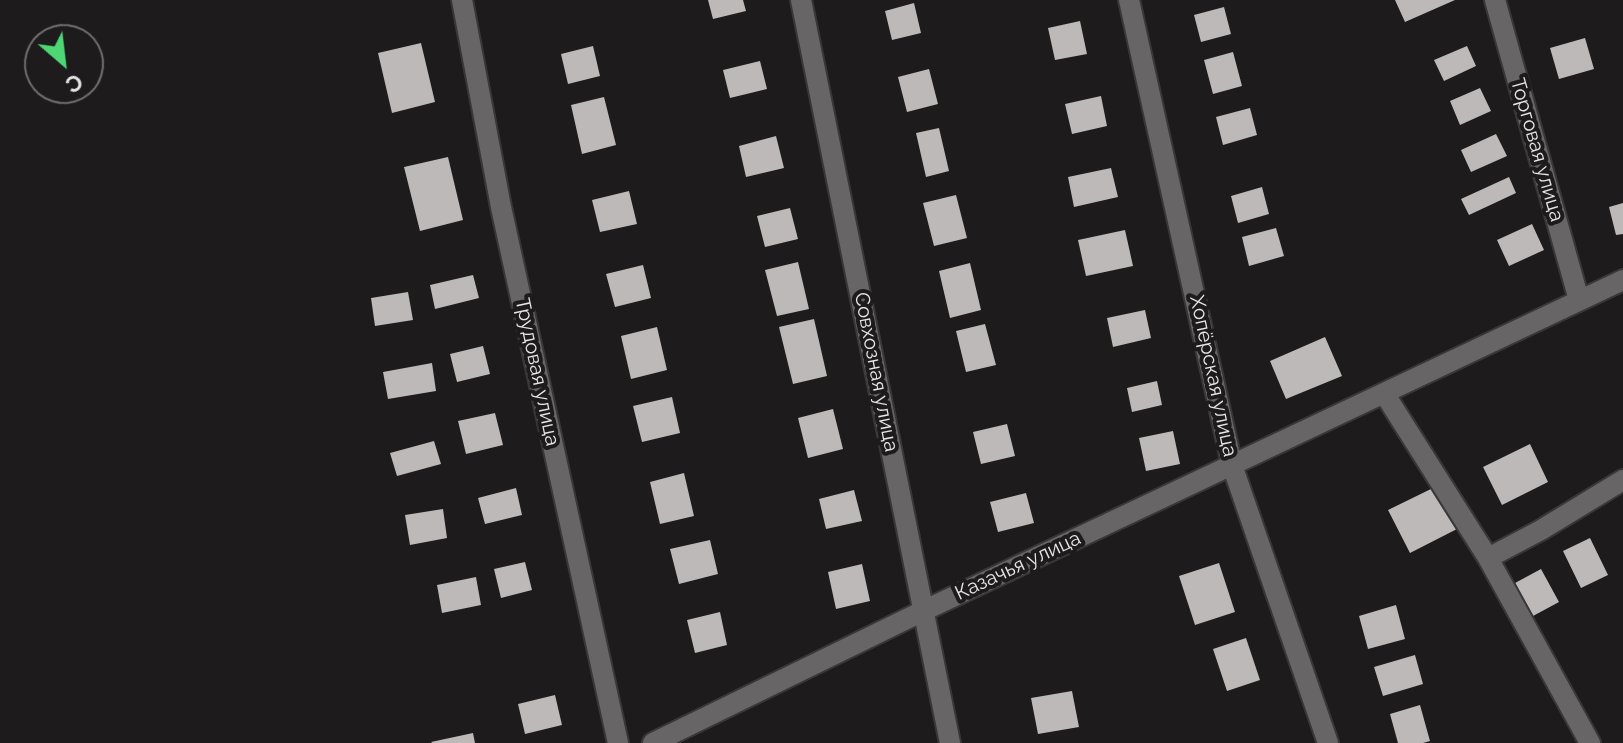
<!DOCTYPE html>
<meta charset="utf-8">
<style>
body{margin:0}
#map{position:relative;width:1623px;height:743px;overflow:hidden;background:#1e1b1d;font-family:Raleway,sans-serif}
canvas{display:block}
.north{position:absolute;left:24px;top:24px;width:80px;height:80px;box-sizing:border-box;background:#1e1b1d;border:2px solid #6f6d6e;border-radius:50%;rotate:152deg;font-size:22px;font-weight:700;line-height:32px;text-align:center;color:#e8e7e8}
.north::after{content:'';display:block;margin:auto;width:28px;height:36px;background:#4ed675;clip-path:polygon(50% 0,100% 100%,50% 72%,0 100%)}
</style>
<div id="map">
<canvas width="1623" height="743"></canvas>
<div class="north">С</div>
</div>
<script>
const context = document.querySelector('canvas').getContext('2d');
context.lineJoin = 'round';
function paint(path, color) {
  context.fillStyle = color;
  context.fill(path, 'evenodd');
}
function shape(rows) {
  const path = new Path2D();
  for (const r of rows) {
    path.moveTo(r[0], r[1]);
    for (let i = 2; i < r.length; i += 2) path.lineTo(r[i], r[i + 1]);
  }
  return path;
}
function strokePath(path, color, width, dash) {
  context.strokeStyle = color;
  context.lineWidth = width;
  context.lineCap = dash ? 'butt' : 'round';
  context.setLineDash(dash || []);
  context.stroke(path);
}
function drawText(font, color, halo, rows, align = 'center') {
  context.font = font + ' Raleway,sans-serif';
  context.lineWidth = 8;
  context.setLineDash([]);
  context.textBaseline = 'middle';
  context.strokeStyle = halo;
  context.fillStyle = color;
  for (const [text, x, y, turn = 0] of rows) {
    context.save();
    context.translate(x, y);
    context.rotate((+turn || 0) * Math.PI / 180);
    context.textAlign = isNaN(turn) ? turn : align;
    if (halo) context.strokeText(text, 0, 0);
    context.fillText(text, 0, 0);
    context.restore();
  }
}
paint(shape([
 [708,0,743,0,746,11,713,19],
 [1395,0,1455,0,1405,22],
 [914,3,921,33,892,40,885,11],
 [1224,7,1231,34,1201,42,1194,15],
 [1080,21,1087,54,1055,60,1048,28],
 [1585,38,1594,69,1559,79,1550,48],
 [421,43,435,102,392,113,378,53],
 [593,46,600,76,568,84,561,54],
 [1467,46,1476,66,1444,81,1434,60],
 [1233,52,1242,86,1213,94,1204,60],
 [760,61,767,89,730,98,723,70],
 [929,69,938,104,907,112,898,77],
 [1480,88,1491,111,1460,125,1450,101],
 [1101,96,1107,126,1072,134,1065,104],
 [604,97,616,145,582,154,571,105],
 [1250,108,1257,135,1223,145,1216,117],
 [939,128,949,171,926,177,916,133],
 [1496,134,1507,156,1471,172,1461,150],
 [776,136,784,168,746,177,739,146],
 [448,157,463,220,420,231,404,167],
 [1111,168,1118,197,1074,207,1068,177],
 [1509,177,1516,193,1469,215,1461,199],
 [1262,187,1269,214,1238,223,1231,196],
 [629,191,637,224,600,232,592,200],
 [956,195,967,238,934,246,923,203],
 [1623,203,1623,234,1616,235,1609,207],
 [790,208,798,239,765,247,757,216],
 [1532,224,1544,250,1509,266,1497,240],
 [1276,228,1284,256,1249,266,1242,237],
 [1125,230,1133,266,1086,276,1078,240],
 [798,262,809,309,777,316,765,270],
 [970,263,981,310,950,318,939,271],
 [643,265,651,298,615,307,606,274],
 [473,275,479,298,435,309,430,285],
 [408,292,413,320,375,326,371,298],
 [1145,310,1151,338,1113,347,1107,318],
 [814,319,827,376,793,384,779,327],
 [985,324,996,365,966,372,956,331],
 [657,327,667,370,631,379,621,336],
 [1325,337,1342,376,1286,399,1270,361],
 [483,346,490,374,457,382,450,354],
 [432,363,436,391,388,399,383,372],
 [1157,381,1162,405,1132,412,1127,388],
 [672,397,680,433,642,442,633,406],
 [833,409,843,449,808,458,798,418],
 [495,413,503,445,466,454,458,421],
 [1007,424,1015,456,981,464,973,432],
 [1173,431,1180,464,1146,471,1139,438],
 [434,441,441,464,397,476,390,453],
 [1530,444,1548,482,1502,505,1483,467],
 [684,473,694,516,660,524,650,482],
 [1435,487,1457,529,1410,553,1388,510],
 [516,488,522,515,485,524,478,498],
 [854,490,862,521,826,529,819,499],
 [1026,493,1034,523,998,532,990,502],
 [443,509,447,538,410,545,405,515],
 [1590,538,1608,575,1581,588,1563,551],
 [710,540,718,574,679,584,670,549],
 [525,562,532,590,501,598,494,569],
 [1219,563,1235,612,1195,625,1179,576],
 [862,564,870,601,836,609,828,572],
 [1541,569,1559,602,1533,616,1515,583],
 [476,577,481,605,442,613,437,585],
 [1396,605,1405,639,1368,649,1359,616],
 [720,612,727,645,695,653,687,620],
 [1246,638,1260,680,1227,691,1213,649],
 [1415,655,1423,684,1383,696,1374,667],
 [1072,691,1079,727,1038,734,1031,698],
 [555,695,562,725,525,734,518,704],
 [1420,705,1430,741,1423,743,1398,743,1390,714],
 [473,733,475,743,432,743,431,742]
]), '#bdb9b9');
const minor = shape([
 [462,0,501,207,618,743],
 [801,0,950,743],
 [1129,0,1232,465,1328,743],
 [1495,0,1579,300],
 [1384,393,1488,558,1590,743],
 [1488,558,1541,530,1623,480],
 [653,743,923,611,1623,280]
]);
strokePath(minor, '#393838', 24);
strokePath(minor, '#686567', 20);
drawText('20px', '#e8e7e8', '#1e1b1d', [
 ["Торговая улица",1537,150,74],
 ["Трудовая улица",537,372,78],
 ["Совхозная улица",876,372,79],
 ["Хопёрская улица",1213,376,78],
 ["Казачья улица",1018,566,-25]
]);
</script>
